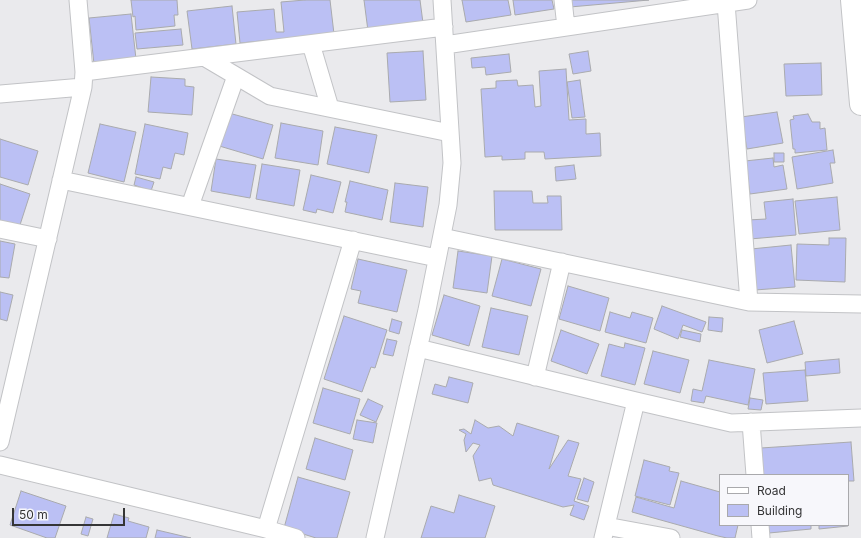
<!DOCTYPE html>
<style>
body{margin:0}
#map{position:relative;width:861px;height:538px;overflow:hidden;background:#eaeaed;font-family:Inter,sans-serif}
canvas{display:block}
.legend{position:absolute;left:719px;top:474px;width:130px;height:52px;box-sizing:border-box;background:#f7f7fb;border:1px solid #a9a9ac;margin:0;padding:5px 7px;list-style:none;font-size:12px;color:#353536}
.legend li{display:flex;align-items:center;gap:8px;height:20px}
.legend b{width:20px;border:1px solid #a9a9ac}
.scale{position:absolute;left:12px;top:508px;width:113px;height:18px;box-sizing:border-box;border:2px solid #353536;border-top:0;padding-left:5px;font-size:12px;line-height:14px;white-space:nowrap;color:#353536;-webkit-text-stroke:3px #f7f7fb;paint-order:stroke}
</style>
<div id="map">
<canvas width="861" height="538"></canvas>
<ul class="legend">
<li><b style="height:5px;background:#fff"></b>Road</li>
<li><b style="height:11px;background:#bbc0f4"></b>Building</li>
</ul>
<div class="scale">50 m</div>
</div>
<script>
const context = document.querySelector('canvas').getContext('2d');
context.lineJoin = 'round';
function paint(path, color) {
  context.fillStyle = color;
  context.fill(path, 'evenodd');
}
function shape(rows) {
  const path = new Path2D();
  for (const r of rows) {
    path.moveTo(r[0], r[1]);
    for (let i = 2; i < r.length; i += 2) path.lineTo(r[i], r[i + 1]);
  }
  return path;
}
function strokePath(path, color, width, dash) {
  context.strokeStyle = color;
  context.lineWidth = width;
  context.lineCap = dash ? 'butt' : 'round';
  context.setLineDash(dash || []);
  context.stroke(path);
}
const building = shape([
 [131,0,177,0,178,15,174,15,175,26,136,30,135,16,133,17,131,0],
 [305,0,330,0,334,34,240,43,237,12,274,9,276,32,284,32,281,2,305,0],
 [364,0,420,0,423,23,368,31,364,0],
 [462,0,508,0,511,15,466,22,462,0],
 [513,0,552,0,554,9,515,15,513,0],
 [569,0,649,0,570,7,569,0],
 [232,6,236,44,192,49,187,11,232,6],
 [131,14,136,59,94,64,89,18,131,14],
 [181,29,183,45,137,49,135,33,181,29],
 [423,51,426,100,390,102,387,53,423,51],
 [588,51,591,71,573,74,569,54,588,51],
 [509,54,511,72,486,75,485,67,472,68,471,58,509,54],
 [821,63,822,95,786,96,784,64,821,63],
 [566,69,569,120,586,119,586,134,600,133,601,156,545,159,544,152,525,152,525,159,502,160,502,156,485,157,481,89,496,88,496,81,517,80,518,86,533,85,535,107,541,106,539,71,566,69],
 [151,77,185,79,185,86,194,87,192,115,148,112,151,77],
 [580,80,585,117,572,118,567,82,580,80],
 [225,112,273,125,263,159,216,145,225,112],
 [777,112,783,143,747,149,741,117,777,112],
 [808,114,812,122,820,122,820,129,825,128,827,150,795,153,795,149,793,149,790,120,794,119,793,116,808,114],
 [281,123,323,131,318,165,275,158,281,123],
 [100,124,136,132,124,182,88,173,100,124],
 [145,124,188,133,184,155,175,153,171,169,163,167,160,179,135,174,145,124],
 [335,127,377,135,369,173,327,164,335,127],
 [0,139,38,151,28,185,0,177,0,139],
 [833,150,835,163,830,163,833,183,797,189,792,157,833,150],
 [774,153,784,153,784,162,774,162,774,153],
 [773,158,774,167,783,165,787,189,750,194,745,161,773,158],
 [216,159,256,165,250,198,211,191,216,159],
 [262,164,300,170,294,206,256,199,262,164],
 [574,165,576,179,556,181,555,167,574,165],
 [311,175,341,182,333,213,317,209,316,213,303,210,311,175],
 [136,177,154,182,151,191,134,185,136,177],
 [350,181,388,190,382,220,345,212,347,202,345,202,350,181],
 [395,183,428,187,423,227,390,222,395,183],
 [0,184,30,194,19,228,0,222,0,184],
 [494,191,532,191,533,203,548,203,547,196,561,196,562,230,495,230,494,191],
 [837,197,840,230,799,234,795,201,837,197],
 [793,199,796,235,750,239,748,220,766,219,764,202,793,199],
 [829,238,846,238,845,282,796,280,797,244,829,245,829,238],
 [0,241,15,244,9,278,0,277,0,241],
 [791,245,795,287,755,290,751,249,791,245],
 [458,251,492,256,487,293,453,288,458,251],
 [358,259,407,270,397,312,358,303,361,291,351,289,358,259],
 [502,259,541,269,531,306,492,296,502,259],
 [568,286,609,298,600,331,559,319,568,286],
 [0,292,13,295,7,321,0,319,0,292],
 [444,295,480,306,469,346,432,335,444,295],
 [662,306,706,322,702,332,683,325,678,339,654,329,662,306],
 [491,308,528,316,519,355,482,347,491,308],
 [610,312,630,318,632,312,653,318,646,343,605,332,610,312],
 [344,316,387,330,375,368,371,367,362,392,324,379,344,316],
 [709,317,723,318,722,332,708,330,709,317],
 [392,319,402,322,399,334,389,331,392,319],
 [794,321,803,354,767,363,759,330,794,321],
 [561,330,599,344,587,374,551,361,561,330],
 [682,330,701,334,700,342,680,337,682,330],
 [387,339,397,341,393,356,383,354,387,339],
 [625,343,645,348,635,385,601,376,609,344,624,348,625,343],
 [653,351,689,360,680,393,644,384,653,351],
 [839,359,840,373,806,376,805,362,839,359],
 [709,360,755,369,748,405,706,396,704,403,691,401,693,389,702,391,709,360],
 [805,370,808,401,766,404,763,373,805,370],
 [449,377,473,383,468,403,432,394,435,384,446,387,449,377],
 [323,388,360,399,350,434,313,423,323,388],
 [750,398,763,400,761,410,748,409,750,398],
 [368,399,383,406,376,422,360,415,368,399],
 [357,420,377,423,373,443,353,439,357,420],
 [475,420,488,428,499,426,513,436,517,423,559,436,549,469,568,440,579,443,568,476,581,479,574,501,589,506,584,520,570,515,574,505,563,507,493,485,491,478,479,481,473,456,480,445,473,443,466,452,464,440,466,434,459,430,464,429,471,434,475,420],
 [315,438,353,450,345,480,306,469,315,438],
 [851,442,854,481,848,481,848,475,763,475,761,448,851,442],
 [644,460,670,467,669,471,679,473,670,505,635,496,644,460],
 [298,477,350,492,337,538,316,538,284,528,298,477],
 [584,478,594,482,588,502,577,499,584,478],
 [681,481,720,492,720,525,738,525,735,538,727,538,718,536,632,512,636,497,674,508,681,481],
 [21,491,66,506,55,538,47,538,10,525,21,491],
 [459,495,495,506,485,538,421,538,431,506,454,513,459,495],
 [114,514,129,518,128,521,149,527,146,538,107,538,114,514],
 [86,517,93,519,88,536,81,534,86,517],
 [768,525,811,525,811,529,769,533,768,525],
 [819,525,848,525,848,526,819,529,819,525],
 [157,530,191,538,155,538,157,530]
]);
paint(building, '#bbc0f4');
strokePath(building, '#a9aaad', 1);
const minor = shape([
 [563,0,566,27],
 [726,3,749,302],
 [311,44,330,108],
 [445,45,748,0],
 [204,57,270,96,450,133],
 [84,72,444,27],
 [0,94,83,87],
 [61,180,437,258],
 [190,206,236,76],
 [0,229,48,239],
 [442,237,749,302,861,304],
 [418,348,636,401,731,423,861,418],
 [535,377,562,262],
 [751,422,755,475],
 [0,442,83,87,84,72,78,0],
 [0,465,266,529,296,538],
 [760,525,761,538],
 [606,526,671,538],
 [266,529,353,240],
 [375,538,427,310,448,205,452,163,442,0],
 [603,538,636,401]
]);
const primary = shape([
 [852,0,861,104]
]);
strokePath(minor, '#c2c3c6', 19);
strokePath(primary, '#c2c3c6', 24);
strokePath(minor, '#fff', 17);
strokePath(primary, '#fff', 22);
</script>
